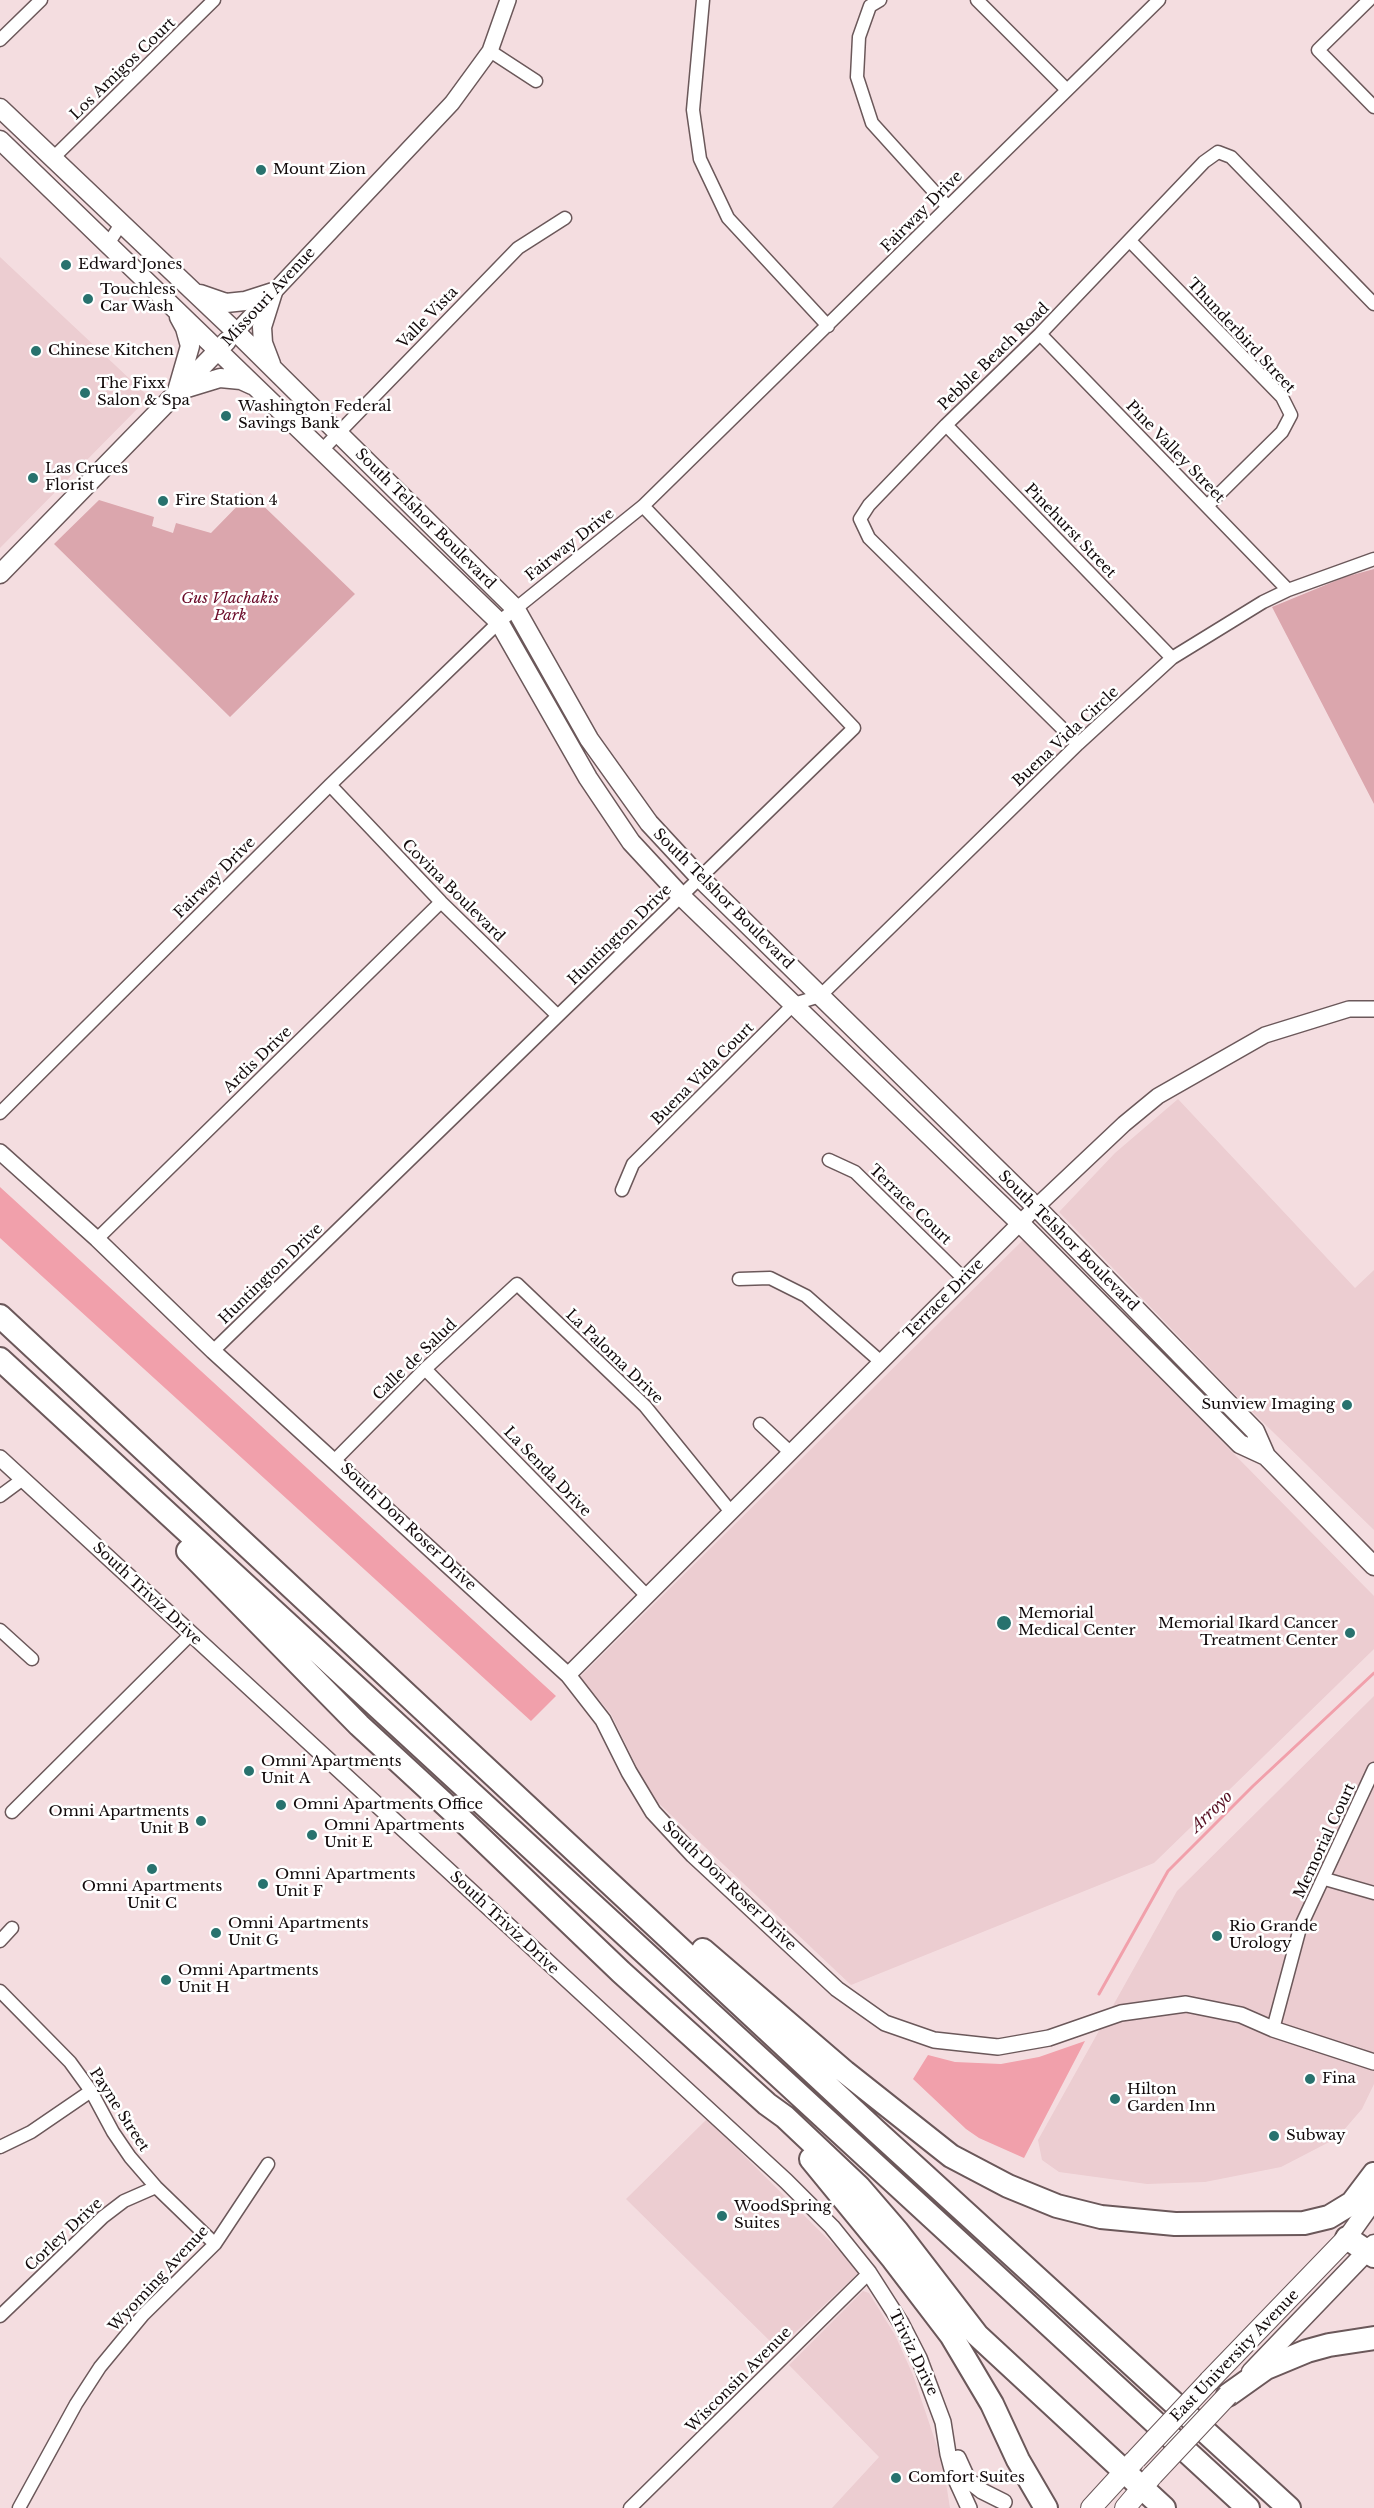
<!DOCTYPE html>
<style>
body{margin:0}
canvas{display:block;background:#f4dde0}
</style>
<canvas width="1374" height="2508"></canvas>
<script>
const context = document.querySelector('canvas').getContext('2d');
context.lineJoin = 'round';
function paint(path, color) {
  context.fillStyle = color;
  context.fill(path, 'evenodd');
}
function shape(rows) {
  const path = new Path2D();
  for (const r of rows) {
    path.moveTo(r[0], r[1]);
    for (let i = 2; i < r.length; i += 2) path.lineTo(r[i], r[i + 1]);
  }
  return path;
}
function strokePath(path, color, width, dash) {
  context.strokeStyle = color;
  context.lineWidth = width;
  context.lineCap = dash ? 'butt' : 'round';
  context.setLineDash(dash || []);
  context.stroke(path);
}
function drawText(font, color, halo, rows, align = 'center') {
  context.font = font + ' "Libre Baskerville",serif';
  context.lineWidth = 5;
  context.setLineDash([]);
  context.textBaseline = 'middle';
  context.strokeStyle = halo;
  context.fillStyle = color;
  for (const [text, x, y, turn = 0] of rows) {
    context.save();
    context.translate(x, y);
    context.rotate((+turn || 0) * Math.PI / 180);
    context.textAlign = isNaN(turn) ? turn : align;
    if (halo) context.strokeText(text, 0, 0);
    context.fillText(text, 0, 0);
    context.restore();
  }
}
paint(shape([
 [0,257,149,397,0,548],
 [1178,1099,1355,1288,1374,1270,1374,1530,1240,1400,1059,1212,1115,1153],
 [1023,1240,1374,1596,1374,1649,1154,1863,851,1985,651,1796,611,1714,580,1677],
 [1374,1696,1374,2084,1362,2109,1337,2138,1281,2167,1205,2182,1147,2184,1059,2172,1042,2160,1038,2140,1177,1891],
 [707,2119,860,2271,778,2349,626,2199],
 [863,2291,869,2293,895,2335,913,2375,943,2464,950,2508,832,2508,879,2457,789,2365]
]), '#eccdd1');
paint(shape([
 [250,493,355,594,230,717,54,544,99,500,154,517,152,526,173,533,176,523,211,533],
 [1374,569,1374,804,1272,607,1345,577]
]), '#dba6ad');
paint(shape([
 [0,1187,556,1696,531,1721,0,1238],
 [1085,2041,1024,2158,979,2138,966,2129,913,2079,928,2055,955,2062,1001,2064,1039,2057]
]), '#f1a0ab');
strokePath(shape([
 [1099,1994,1168,1871,1253,1786,1374,1673]
]), '#f1a0ab', 3);
const minor = shape([
 [703,0,693,110,700,159,728,218,828,326],
 [880,0,870,6,859,37,857,77,872,123,948,207],
 [977,0,1067,90],
 [1369,0,1318,50,1374,107],
 [0,40,41,0],
 [490,51,536,81],
 [52,159,214,0],
 [1130,241,1282,397,1291,415,1282,432,1207,506],
 [108,244,121,224],
 [1040,334,1288,590],
 [946,425,1172,658],
 [322,450,518,248,565,218],
 [1078,744,869,538,860,519,869,505,946,425,1040,334,1204,162,1218,152,1231,157,1374,304],
 [330,785,441,902,557,1015],
 [0,1113,330,785,499,622,643,506,1159,0],
 [829,1160,855,1172,964,1279],
 [622,1190,633,1164,794,1004,820,996,1078,744,1172,658,1263,602,1288,590,1374,559],
 [97,1239,441,902],
 [739,1279,770,1278,806,1296,881,1362],
 [213,1351,854,728,643,506],
 [425,1369,647,1596],
 [760,1424,791,1453],
 [335,1460,425,1369,517,1284,645,1406,731,1512],
 [0,1496,23,1479],
 [0,1630,32,1659],
 [12,1812,191,1634],
 [1325,1879,1374,1893],
 [0,1941,12,1928],
 [0,1991,70,2062,91,2091,113,2132,130,2157,156,2187,215,2244],
 [1273,2029,1300,1928,1374,1769],
 [0,2147,31,2132,91,2091],
 [0,2316,103,2217,124,2201,156,2187],
 [19,2508,76,2404,100,2367,143,2315,215,2244,268,2164],
 [630,2508,869,2273]
]);
const tertiary = shape([
 [236,332,452,103,490,51,508,0],
 [0,1152,97,1239,213,1351,568,1675,603,1720,629,1772,653,1812,693,1855,837,1989,885,2023,934,2040,998,2047,1049,2038,1121,2013,1186,2004,1241,2015,1273,2029,1374,2062],
 [0,1458,786,2181,832,2227,869,2273,901,2323,919,2358,943,2422,948,2454,953,2473,969,2508],
 [568,1675,1036,1207,1124,1124,1158,1096,1265,1035,1349,1009,1374,1009],
 [958,2458,968,2480,982,2491,1004,2502]
]);
const secondary = shape([
 [0,108,236,332,515,608,589,739,649,823,700,878,1036,1207,1255,1431,1266,1456,1374,1566],
 [0,140,499,622,588,778,631,842,682,897,1020,1223,1240,1444,1266,1456],
 [200,294,226,303,245,301,273,292],
 [271,364,263,343,262,327,273,292],
 [184,389,220,378,241,380,252,385],
 [177,391,190,346,185,328,179,317],
 [0,574,227,341],
 [1347,2238,1374,2200],
 [1251,2372,1374,2244]
]);
const primary = shape([
 [1209,2381,1347,2238],
 [1091,2508,1134,2461],
 [1125,2508,1152,2476]
]);
const motorway = shape([
 [0,1316,875,2130,1289,2508],
 [0,1359,1248,2508],
 [188,1551,359,1725,461,1819,621,1972,767,2104,785,2117,859,2187,897,2231,977,2335,1164,2508],
 [703,1950,845,2072,951,2156,1008,2186,1057,2206,1101,2217,1175,2224,1304,2223,1329,2217,1352,2203,1374,2174],
 [811,2159,893,2259,951,2335,992,2404,1018,2460,1046,2508],
 [1347,2238,1374,2256],
 [1228,2395,1266,2368,1307,2351,1329,2345,1374,2338]
]);
strokePath(minor, '#6b585a', 15);
strokePath(tertiary, '#6b585a', 18);
strokePath(secondary, '#6b585a', 21);
strokePath(primary, '#6b585a', 22);
strokePath(motorway, '#6b585a', 26);
strokePath(minor, '#fff', 12);
strokePath(tertiary, '#fff', 15);
strokePath(secondary, '#fff', 18);
strokePath(primary, '#fff', 20);
strokePath(motorway, '#fff', 22);
const primaryBridge = shape([
 [1136,2459,1209,2381],
 [1153,2475,1228,2395]
]);
strokePath(primaryBridge, '#6b585a', 22, []);
strokePath(primaryBridge, '#fff', 20);
for (const [x, y, r, color] of [
 [261,170,6,"#28726e"],
 [66,265,6,"#28726e"],
 [88,299,6,"#28726e"],
 [36,351,6,"#28726e"],
 [85,393,6,"#28726e"],
 [226,416,6,"#28726e"],
 [33,478,6,"#28726e"],
 [163,501,6,"#28726e"],
 [1347,1405,6,"#28726e"],
 [1004,1623,8,"#28726e"],
 [1350,1633,6,"#28726e"],
 [249,1771,6,"#28726e"],
 [281,1805,6,"#28726e"],
 [201,1821,6,"#28726e"],
 [312,1835,6,"#28726e"],
 [152,1869,6,"#28726e"],
 [263,1884,6,"#28726e"],
 [216,1933,6,"#28726e"],
 [1217,1936,6,"#28726e"],
 [166,1980,6,"#28726e"],
 [1310,2079,6,"#28726e"],
 [1115,2099,6,"#28726e"],
 [1274,2136,6,"#28726e"],
 [722,2216,6,"#28726e"],
 [896,2478,6,"#28726e"]
]) {
  const dot = new Path2D();
  dot.arc(x, y, r, 0, 2 * Math.PI);
  context.fillStyle = color;
  context.fill(dot);
  strokePath(dot, '#fff', 2);
}
drawText('15px', '#120a0b', '#fff', [
 ["Los Amigos Court",123,69,-44],
 ["Fairway Drive",922,212,-45],
 ["Missouri Avenue",269,297,-47],
 ["Valle Vista",428,318,-46],
 ["Thunderbird Street",1241,336,47],
 ["Pebble Beach Road",994,357,-44],
 ["Pine Valley Street",1175,452,46],
 ["South Telshor Boulevard",425,519,45],
 ["Pinehurst Street",1070,531,46],
 ["Fairway Drive",570,545,-38],
 ["Buena Vida Circle",1066,737,-43],
 ["Fairway Drive",215,878,-45],
 ["Covina Boulevard",453,891,45],
 ["South Telshor Boulevard",723,899,45],
 ["Huntington Drive",620,935,-44],
 ["Ardis Drive",258,1060,-44],
 ["Buena Vida Court",703,1074,-45],
 ["Terrace Court",910,1205,44],
 ["South Telshor Boulevard",1068,1241,45],
 ["Huntington Drive",271,1274,-44],
 ["Terrace Drive",944,1299,-45],
 ["La Paloma Drive",614,1357,44],
 ["Calle de Salud",415,1360,-44],
 ["La Senda Drive",547,1472,46],
 ["South Don Roser Drive",408,1527,43],
 ["South Triviz Drive",147,1594,43],
 ["Memorial Court",1325,1841,-65],
 ["South Don Roser Drive",729,1886,44],
 ["South Triviz Drive",504,1923,43],
 ["Payne Street",119,2110,57],
 ["Corley Drive",64,2235,-43],
 ["Wyoming Avenue",159,2279,-47],
 ["Triviz Drive",913,2353,64],
 ["East University Avenue",1235,2356,-46],
 ["Wisconsin Avenue",739,2380,-45]
]);
drawText('15px', '#120a0b', '#fff', [
 ["Mount Zion",273,170],
 ["Edward Jones",78,265],
 ["Touchless",100,290],
 ["Car Wash",100,307],
 ["Chinese Kitchen",48,351],
 ["The Fixx",97,384],
 ["Salon & Spa",97,401],
 ["Washington Federal",238,407],
 ["Savings Bank",238,424],
 ["Las Cruces",45,469],
 ["Florist",45,486],
 ["Fire Station 4",175,501],
 ["Sunview Imaging",1335,1405,"right"],
 ["Memorial",1018,1614],
 ["Medical Center",1018,1631],
 ["Memorial Ikard Cancer",1338,1624,"right"],
 ["Treatment Center",1338,1641,"right"],
 ["Omni Apartments",261,1762],
 ["Unit A",261,1779],
 ["Omni Apartments Office",293,1805],
 ["Omni Apartments",189,1812,"right"],
 ["Unit B",189,1829,"right"],
 ["Omni Apartments",324,1826],
 ["Unit E",324,1843],
 ["Omni Apartments",275,1875],
 ["Unit F",275,1892],
 ["Omni Apartments",152,1887,"center"],
 ["Unit C",152,1904,"center"],
 ["Omni Apartments",228,1924],
 ["Unit G",228,1941],
 ["Rio Grande",1229,1927],
 ["Urology",1229,1944],
 ["Omni Apartments",178,1971],
 ["Unit H",178,1988],
 ["Fina",1322,2079],
 ["Hilton",1127,2090],
 ["Garden Inn",1127,2107],
 ["Subway",1286,2136],
 ["WoodSpring",734,2207],
 ["Suites",734,2224],
 ["Comfort Suites",908,2478]
], 'left');
drawText('italic 15px', '#6b0b29', '#fff', [
 ["Gus Vlachakis",230,599],
 ["Park",230,616]
]);
drawText('italic 16px', '#571023', '#fff', [
 ["Arroyo",1212,1812,-44]
]);
</script>
